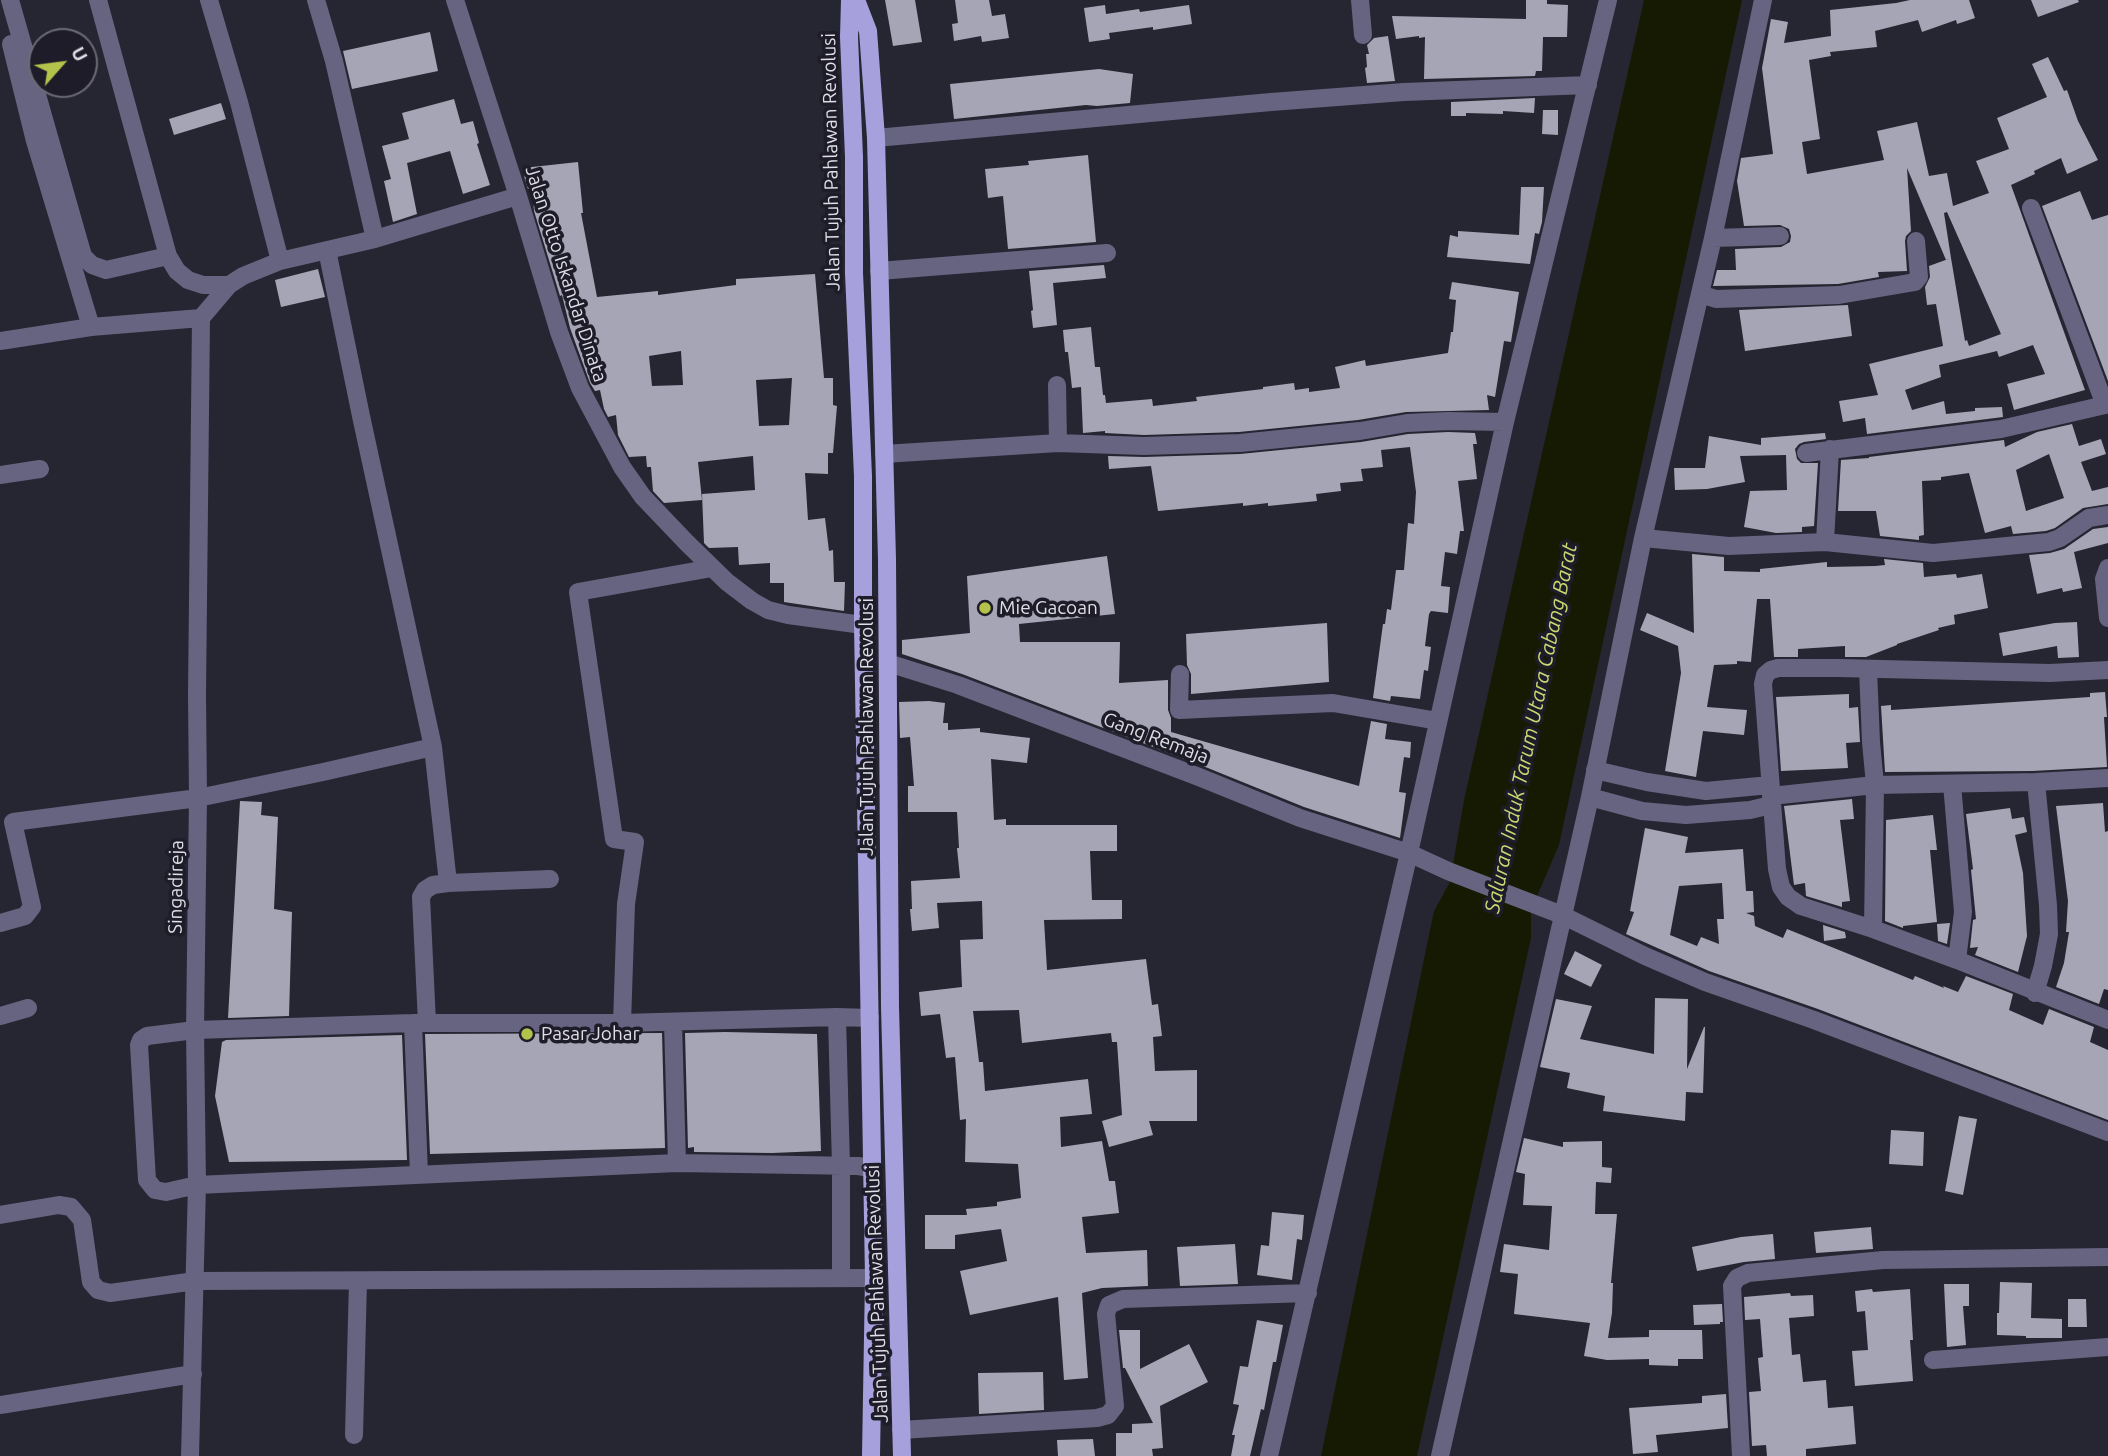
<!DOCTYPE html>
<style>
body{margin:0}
#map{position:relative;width:2108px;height:1456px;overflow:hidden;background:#262632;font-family:Ubuntu,sans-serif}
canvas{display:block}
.north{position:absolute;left:28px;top:28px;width:70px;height:70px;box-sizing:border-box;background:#1d1c28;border:2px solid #6b6a74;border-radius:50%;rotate:62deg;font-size:19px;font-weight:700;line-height:28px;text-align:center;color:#dfdfe7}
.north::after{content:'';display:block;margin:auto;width:24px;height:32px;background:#b3c24b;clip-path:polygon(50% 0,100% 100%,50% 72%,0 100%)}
</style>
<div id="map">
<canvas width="2108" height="1456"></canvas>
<div class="north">U</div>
</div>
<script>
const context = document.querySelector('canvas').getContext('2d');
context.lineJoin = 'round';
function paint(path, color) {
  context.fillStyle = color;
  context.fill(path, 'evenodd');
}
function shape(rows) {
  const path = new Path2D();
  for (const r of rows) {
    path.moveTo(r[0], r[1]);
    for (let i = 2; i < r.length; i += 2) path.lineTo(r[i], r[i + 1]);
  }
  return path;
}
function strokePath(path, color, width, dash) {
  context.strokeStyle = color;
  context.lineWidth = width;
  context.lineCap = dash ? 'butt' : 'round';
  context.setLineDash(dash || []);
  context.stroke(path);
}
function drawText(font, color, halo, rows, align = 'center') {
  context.font = font + ' Ubuntu,sans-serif';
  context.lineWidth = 7;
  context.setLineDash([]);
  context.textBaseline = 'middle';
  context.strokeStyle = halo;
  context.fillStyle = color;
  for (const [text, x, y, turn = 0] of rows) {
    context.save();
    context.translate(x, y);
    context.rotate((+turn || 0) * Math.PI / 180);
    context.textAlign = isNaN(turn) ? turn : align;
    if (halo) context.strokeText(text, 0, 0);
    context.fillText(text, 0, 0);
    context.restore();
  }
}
paint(shape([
 [1644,0,1742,0,1559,845,1531,910,1531,938,1417,1456,1321,1456,1434,911,1450,882,1464,800]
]), '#171a03');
paint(shape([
 [885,0,915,0,922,42,893,46],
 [955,0,989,0,992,16,1005,14,1009,38,982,42,981,36,954,41,952,24,958,23],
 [1526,0,1547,0,1547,4,1568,5,1567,37,1543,37,1542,71,1536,71,1535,76,1424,79,1425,37,1419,38,1419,36,1396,39,1392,16,1526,19],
 [1910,0,1969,0,1975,18,1957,24,1956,20,1922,32,1918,20,1875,31,1877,47,1830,52,1831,56,1809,60,1820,139,1802,142,1807,174,1884,160,1877,131,1917,122,1929,176,1947,173,1953,206,1989,193,1976,161,2009,149,1997,118,2047,97,2032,64,2048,57,2064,91,2067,90,2078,121,2098,160,2067,174,2061,158,2034,171,2035,174,2011,185,2085,390,2014,410,2007,384,2045,374,2033,345,1999,357,1997,351,1939,365,1941,377,1905,390,1912,410,1944,401,1946,414,1975,411,1975,408,2002,407,2003,417,1867,434,1865,418,1843,422,1839,401,1878,395,1869,364,1943,346,1936,304,1927,305,1925,287,1930,277,1929,266,1951,258,1965,341,1967,340,1969,346,2001,334,1947,212,1944,213,1951,258,1946,260,1907,168,1911,231,1906,236,1905,241,1907,271,1878,272,1879,277,1838,284,1713,286,1717,270,1736,270,1735,249,1781,247,1790,242,1791,236,1789,229,1780,225,1744,226,1737,181,1741,158,1773,154,1762,68,1771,19,1788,22,1784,43,1831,36,1830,10,1896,3],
 [2031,0,2078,0,2079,2,2038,17],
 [1105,5,1106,14,1139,9,1140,12,1189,5,1192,24,1153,30,1153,27,1109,33,1110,39,1089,42,1084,8],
 [430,32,438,71,352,89,343,51],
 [1388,36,1395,81,1367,83,1365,68,1367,67,1366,54,1369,54,1367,45,1374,38],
 [1099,69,1133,74,1130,103,1097,106,1086,105,954,119,950,84],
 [1535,98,1534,113,1503,111,1503,114,1466,113,1466,116,1451,116,1451,102],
 [454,99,461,124,473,121,479,143,477,144,490,185,463,194,450,151,407,163,417,214,393,222,384,181,391,179,382,146,409,139,402,113],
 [221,103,226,119,174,135,169,119],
 [1543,110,1558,110,1558,135,1542,134],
 [1088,155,1096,242,1008,249,1003,196,988,198,985,169,1029,165,1028,161],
 [578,162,583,213,581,213,597,297,658,291,658,295,736,285,736,279,815,274,824,378,833,378,833,405,837,406,833,453,828,453,828,474,805,473,808,520,825,518,829,551,833,550,834,582,845,582,844,611,784,602,784,583,770,583,770,563,739,565,738,547,709,548,704,543,702,494,755,490,753,456,698,462,702,500,664,503,653,491,651,467,647,467,646,456,629,457,618,435,616,415,608,417,604,409,600,390,595,391,590,383,570,328,562,295,560,296,534,211,532,189,528,189,525,180,523,168],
 [681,351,683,385,652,386,649,356],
 [792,378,789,425,759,426,756,380],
 [1521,187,1544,187,1542,222,1539,234,1535,233,1530,264,1447,257,1450,235,1458,237,1458,231,1519,235],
 [2080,191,2092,220,2108,215,2108,381,2042,206],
 [1104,265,1106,278,1053,283,1057,325,1033,328,1031,311,1033,310,1029,271],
 [318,269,325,297,281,307,275,280],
 [1452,282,1519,292,1511,342,1504,341,1495,397,1487,395,1489,410,1406,412,1358,420,1239,432,1144,435,1105,433,1105,431,1083,433,1081,387,1072,388,1068,352,1065,352,1063,330,1091,327,1095,367,1100,367,1103,395,1105,395,1106,403,1152,399,1153,406,1197,401,1196,397,1263,389,1263,387,1294,383,1295,390,1309,388,1309,392,1340,388,1335,367,1365,360,1366,366,1448,353,1451,332,1453,332,1456,300,1449,299],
 [1848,305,1852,336,1745,351,1739,310],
 [2072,424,2079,446,2101,439,2106,454,2081,462,2092,491,2108,487,2108,504,2083,508,2055,528,2046,531,2013,534,2011,526,1985,533,1969,473,1941,477,1941,480,1922,481,1924,535,1919,536,1919,540,1880,536,1876,511,1838,511,1841,460,1869,458,1869,457,2004,440,2005,447,2037,432],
 [2049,454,2064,498,2026,511,2016,470],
 [1448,432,1475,433,1477,444,1473,444,1477,479,1458,481,1464,531,1460,531,1457,554,1445,552,1441,586,1450,587,1448,613,1431,611,1429,614,1425,646,1431,647,1428,671,1424,670,1420,699,1391,696,1390,701,1373,698,1383,624,1385,624,1387,609,1391,610,1396,570,1404,570,1408,523,1414,524,1416,492,1410,447,1381,450,1383,467,1361,469,1363,481,1340,483,1341,491,1316,494,1317,501,1268,506,1268,503,1243,506,1243,503,1158,511,1151,466,1109,469,1108,456,1144,457,1240,454,1361,442,1408,434],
 [1825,433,1826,439,1804,442,1799,444,1795,449,1797,459,1801,463,1818,463,1814,526,1802,527,1802,532,1776,533,1744,527,1750,491,1787,490,1786,455,1740,456,1745,482,1707,489,1675,490,1674,468,1705,468,1709,436,1761,445,1761,438],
 [2108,527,2108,543,2074,552,2082,588,2063,592,2062,588,2037,594,2029,555,2050,553,2064,549,2093,529],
 [1692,554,1724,557,1724,571,1760,572,1760,569,1827,562,1827,567,1875,566,1885,565,1884,559,1923,563,1924,577,1956,574,1957,578,1982,574,1988,608,1954,615,1955,624,1938,628,1939,630,1897,644,1897,645,1866,657,1845,657,1845,646,1798,649,1798,657,1774,657,1770,599,1757,599,1751,662,1737,661,1737,664,1714,665,1707,707,1747,710,1744,735,1703,731,1696,777,1665,771,1681,673,1678,646,1640,630,1647,613,1694,633],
 [1107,556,1115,614,1019,624,1020,642,1120,642,1119,683,1168,680,1168,710,1171,718,1171,732,1359,786,1371,721,1387,724,1385,739,1411,742,1410,758,1404,757,1399,792,1406,793,1400,838,1304,807,1203,766,962,674,902,654,902,640,970,633,967,576],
 [2077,622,2079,657,2058,658,2057,646,2003,656,1999,633,2055,623],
 [1327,623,1329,682,1191,694,1191,674,1187,665,1186,634],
 [2105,692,2107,717,2104,717,2107,767,2032,771,1885,772,1881,706,1891,705,1891,710,2090,697,2090,693],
 [1849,694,1849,708,1858,707,1860,742,1846,743,1848,768,1781,771,1776,697],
 [929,701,945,703,943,723,948,723,948,730,980,728,980,732,1030,738,1027,763,991,759,994,820,1006,819,1006,825,1117,825,1117,851,1090,851,1092,900,1122,900,1122,919,1044,920,1047,970,1146,959,1152,1005,1158,1004,1162,1036,1153,1037,1155,1071,1197,1070,1197,1121,1149,1121,1153,1135,1109,1147,1102,1121,1122,1115,1117,1042,1112,1042,1111,1033,1022,1043,1019,1010,973,1011,979,1062,983,1062,985,1091,1088,1079,1092,1114,1060,1117,1061,1147,1102,1141,1109,1181,1115,1181,1119,1213,1082,1217,1086,1253,1147,1250,1148,1286,1102,1288,1082,1293,1088,1378,1064,1380,1058,1297,970,1315,960,1271,1007,1261,1001,1229,955,1235,955,1249,925,1249,925,1215,967,1215,966,1209,997,1206,997,1202,1021,1198,1018,1164,965,1162,966,1119,960,1120,955,1057,946,1058,940,1014,921,1016,919,992,962,987,960,940,983,939,982,901,937,903,939,928,912,931,910,909,912,909,911,881,960,878,957,848,959,848,957,812,908,812,908,786,914,786,910,737,900,738,899,702],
 [1852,799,1854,819,1840,820,1850,901,1842,902,1842,907,1806,896,1805,883,1794,885,1784,806],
 [240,801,262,802,261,815,278,817,274,909,292,912,289,1016,228,1018],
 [2103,803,2105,832,2108,831,2108,990,2104,989,2099,1004,2056,987,2064,963,2069,932,2066,932,2068,901,2056,806],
 [2010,808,2012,819,2024,817,2027,832,2015,835,2023,873,2027,936,2018,972,1975,955,1978,947,1970,948,1973,920,1976,919,1971,870,1973,869,1966,814],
 [1933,815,1937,850,1930,850,1937,922,1903,926,1903,928,1885,921,1886,820],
 [1645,828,1688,837,1685,853,1743,849,1746,891,1753,891,1754,912,1746,913,1754,916,1755,926,1783,938,1787,929,1913,980,1915,976,1944,988,1943,986,1958,992,1966,976,2013,994,2009,1010,2043,1025,2049,1009,2094,1027,2090,1042,2108,1050,2108,1120,1818,1009,1709,971,1626,934,1634,912,1630,911],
 [1722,883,1724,919,1717,919,1719,944,1701,937,1697,946,1670,935,1679,886],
 [1950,923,1947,944,1938,941,1937,924],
 [1823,925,1845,932,1846,938,1824,941],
 [1575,951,1602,965,1591,987,1564,974],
 [1655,998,1688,999,1687,1069,1704,1027,1705,1027,1703,1093,1686,1092,1685,1121,1603,1111,1605,1096,1567,1088,1570,1073,1540,1067,1556,999,1592,1006,1580,1039,1654,1054],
 [725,1032,817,1034,821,1151,772,1153,694,1152,694,1147,688,1148,685,1033],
 [662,1033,665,1148,430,1154,425,1034],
 [402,1035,407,1160,229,1162,215,1096,222,1042,226,1040],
 [1959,1116,1977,1119,1963,1195,1945,1191],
 [1891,1130,1924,1132,1923,1166,1889,1164],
 [1524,1138,1563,1147,1563,1142,1602,1141,1602,1167,1612,1168,1611,1183,1596,1182,1595,1214,1617,1214,1611,1283,1613,1283,1612,1313,1608,1338,1649,1337,1649,1330,1702,1330,1703,1359,1678,1359,1678,1366,1649,1365,1649,1359,1607,1360,1584,1356,1590,1323,1514,1314,1518,1274,1500,1272,1504,1244,1549,1250,1552,1206,1523,1205,1525,1174,1516,1172],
 [1272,1212,1304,1215,1302,1240,1297,1239,1292,1280,1257,1275,1261,1245,1269,1246],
 [1871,1227,1873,1249,1816,1253,1814,1232],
 [1773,1234,1775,1259,1744,1262,1697,1271,1692,1247,1741,1237],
 [1235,1244,1238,1284,1180,1286,1177,1247],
 [2000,1282,2032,1283,2031,1318,2062,1319,2062,1338,2026,1338,2026,1336,1997,1335,1997,1313,1999,1313],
 [1944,1284,1969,1284,1969,1306,1963,1306,1966,1345,1947,1347],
 [1872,1289,1873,1292,1910,1289,1913,1340,1910,1340,1913,1381,1855,1386,1852,1351,1868,1350,1865,1311,1857,1312,1855,1291],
 [1790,1293,1791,1296,1813,1295,1814,1316,1789,1318,1792,1355,1800,1354,1803,1382,1826,1380,1828,1408,1853,1406,1856,1444,1806,1449,1806,1456,1767,1456,1766,1445,1752,1446,1749,1392,1761,1391,1758,1358,1763,1357,1760,1319,1745,1320,1744,1297],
 [2068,1299,2086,1299,2087,1327,2068,1327],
 [1722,1304,1723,1322,1720,1322,1720,1324,1694,1325,1693,1305],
 [1257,1320,1283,1325,1276,1362,1273,1362,1264,1410,1261,1409,1250,1456,1231,1456,1235,1435,1232,1435,1239,1405,1233,1404,1240,1366,1248,1367],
 [1119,1330,1140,1330,1140,1369,1189,1344,1208,1382,1160,1406,1163,1448,1152,1449,1153,1456,1116,1456,1116,1433,1132,1433,1132,1424,1153,1423,1125,1368,1123,1368],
 [1043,1372,1044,1410,979,1414,978,1373],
 [1726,1394,1728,1428,1656,1435,1658,1452,1633,1454,1629,1408,1702,1403,1702,1396],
 [1093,1439,1095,1456,1058,1456,1057,1440]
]), '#a6a5b5');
strokePath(shape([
 [10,0,83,256,92,265,106,270,168,256],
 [98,0,168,256,177,271,188,280,203,285,229,285],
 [209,0,239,102,280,261],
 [316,0,334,61,375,239],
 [455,0,518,196,559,332,580,388,622,467,643,497,687,543,727,582,752,601,768,610,788,615,863,625],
 [1360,0,1363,35],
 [11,44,35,141,91,327],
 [876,138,1271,102,1404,92,1588,85],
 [1713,238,1780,236],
 [327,250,361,416,433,747,448,883],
 [879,271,1107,253],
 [1700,294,1716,299,1839,295,1915,282,1919,277,1916,241],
 [0,341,91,327,201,318,229,285,243,276,280,261,375,239,518,196],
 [1057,385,1058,443],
 [1806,453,2001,429,2105,405,2031,208],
 [884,454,1058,443,1144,446,1240,443,1360,431,1407,423,1448,421,1505,422],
 [0,475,40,469],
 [1643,538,1729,546,1825,542,1933,553,2049,542,2060,538,2089,518,2108,515],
 [1825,542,1830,449],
 [2108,568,2104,579,2108,618],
 [888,663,958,685,1199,777,1300,818,1409,853,1448,871,1562,915,1645,956,1705,982,1814,1020,2108,1132],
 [1868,669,1871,742,1875,785,1873,929],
 [2108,670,2050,673,1839,668,1778,668,1771,670,1765,675,1763,684,1777,869,1781,887,1788,897,1801,906,1873,929,1957,960,2108,1020],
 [1180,674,1179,710,1333,703,1438,721],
 [1595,770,1647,782,1706,791,1770,785],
 [1952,784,1963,912,1957,960],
 [1771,796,1875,785,2036,782,2108,778],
 [1590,797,1642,811,1686,815,1750,810,1771,805],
 [0,923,25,916,32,907,13,822,198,798,323,772,433,747],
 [2035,993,2043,966,2049,934,2048,905,2036,782],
 [0,1016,28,1008],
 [837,1017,841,1166,841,1278],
 [870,1018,837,1017,622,1023,413,1023,195,1030,147,1036,141,1040,139,1045,147,1180,155,1190,166,1192,197,1185,677,1163,858,1166,871,1168],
 [673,1022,677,1163],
 [413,1023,419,1174],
 [427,1023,421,897,425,890,433,885,448,883,550,879],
 [622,1023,626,904,635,842,614,839,578,592,712,568],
 [0,1215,59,1205,71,1207,82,1220,91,1282,98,1290,110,1293,195,1281,874,1278],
 [1933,1360,2108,1347],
 [0,1405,193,1374],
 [901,1430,1097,1418,1108,1415,1115,1406,1106,1314,1109,1305,1123,1299,1308,1293],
 [354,1435,358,1281],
 [190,1456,197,1185,195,1030,198,798,197,694,201,318],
 [1269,1456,1409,853,1505,422,1608,0],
 [1440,1456,1590,797,1643,538,1713,238,1763,0],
 [1741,1456,1732,1286,1737,1278,1748,1273,1883,1260,2108,1257]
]), '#676481', 18);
strokePath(shape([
 [850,0,849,37,854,157,854,273,863,476,863,625,874,1278,871,1456],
 [856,0,868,31,876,138,887,560,890,1007,902,1456]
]), '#a6a1dc', 18);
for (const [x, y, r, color] of [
 [985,608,7,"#b3c24b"],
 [527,1034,7,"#b3c24b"]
]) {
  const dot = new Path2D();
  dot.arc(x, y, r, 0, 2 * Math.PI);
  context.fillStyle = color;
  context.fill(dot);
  strokePath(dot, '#1d1c28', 2.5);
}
drawText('19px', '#dfdfe7', '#1d1c28', [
 ["Jalan Tujuh Pahlawan Revolusi",831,162,-91],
 ["Jalan Otto Iskandar Dinata",566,274,72],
 ["Jalan Tujuh Pahlawan Revolusi",867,727,-90],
 ["Gang Remaja",1156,738,21],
 ["Singadireja",176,887,-89],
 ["Jalan Tujuh Pahlawan Revolusi",877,1294,-92]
]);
drawText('19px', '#dfdfe7', '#1d1c28', [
 ["Mie Gacoan",999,608],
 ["Pasar Johar",541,1034]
], 'left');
drawText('italic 21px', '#c9d870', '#1d1c28', [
 ["Saluran Induk Tarum Utara Cabang Barat",1531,728,-78]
]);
</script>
